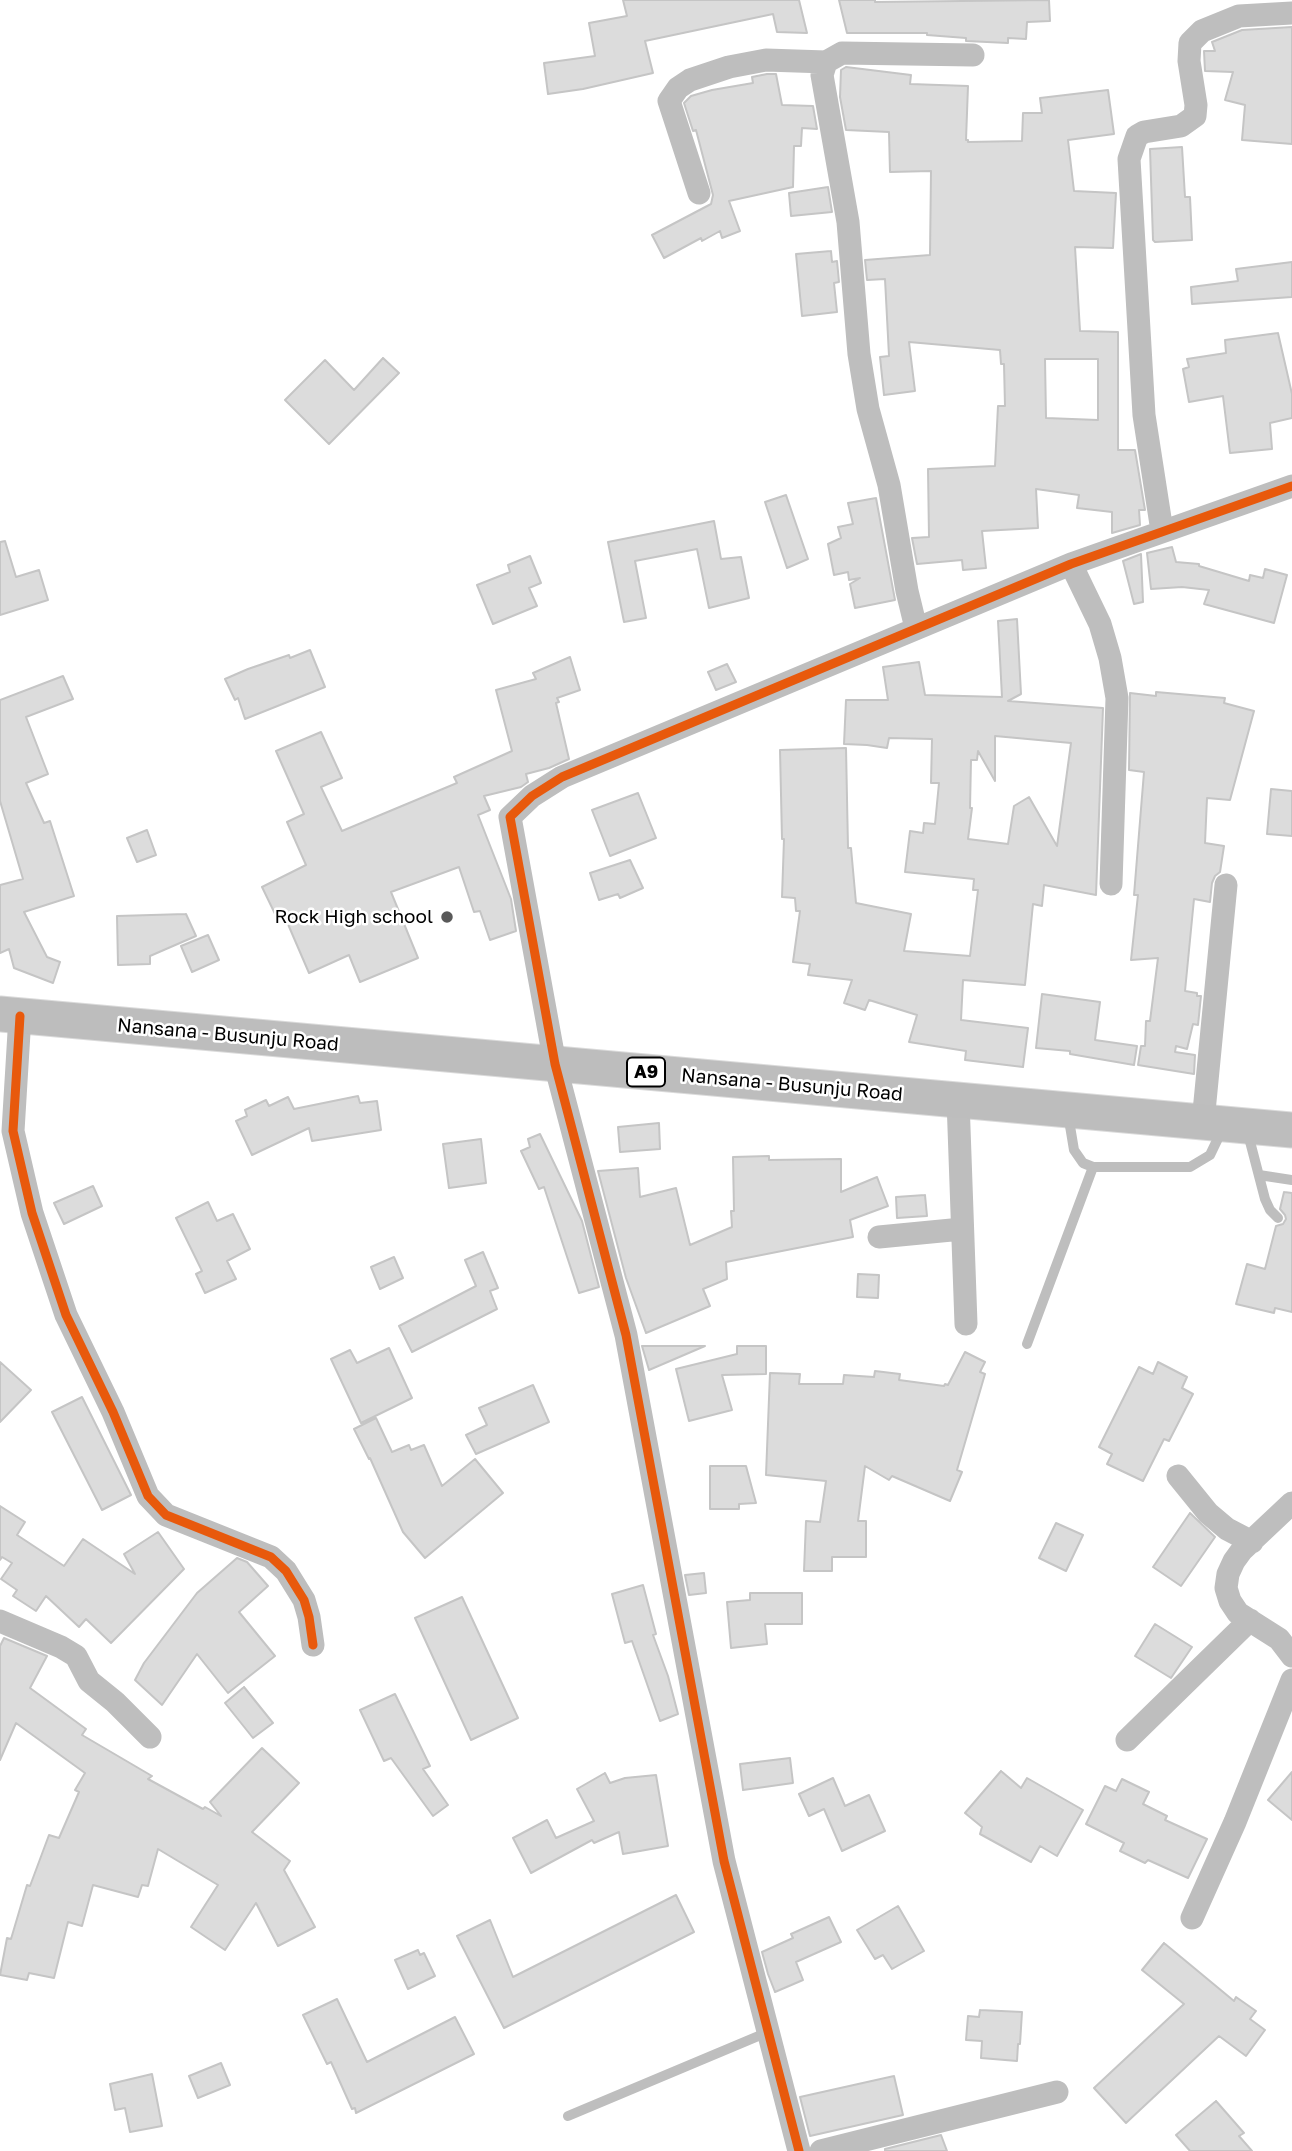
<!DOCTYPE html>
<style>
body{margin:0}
canvas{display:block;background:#fff}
</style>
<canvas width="1292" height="2151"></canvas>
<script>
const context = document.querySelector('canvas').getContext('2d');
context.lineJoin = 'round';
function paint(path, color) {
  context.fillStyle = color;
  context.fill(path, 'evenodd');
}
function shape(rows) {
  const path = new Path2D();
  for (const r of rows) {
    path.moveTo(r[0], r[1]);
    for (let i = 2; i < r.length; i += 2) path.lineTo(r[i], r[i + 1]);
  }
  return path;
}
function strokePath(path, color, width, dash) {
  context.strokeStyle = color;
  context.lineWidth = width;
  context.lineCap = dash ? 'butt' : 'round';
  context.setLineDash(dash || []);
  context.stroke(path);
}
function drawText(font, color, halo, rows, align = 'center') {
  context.font = font + ' "Golos Text",sans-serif';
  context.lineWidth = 5;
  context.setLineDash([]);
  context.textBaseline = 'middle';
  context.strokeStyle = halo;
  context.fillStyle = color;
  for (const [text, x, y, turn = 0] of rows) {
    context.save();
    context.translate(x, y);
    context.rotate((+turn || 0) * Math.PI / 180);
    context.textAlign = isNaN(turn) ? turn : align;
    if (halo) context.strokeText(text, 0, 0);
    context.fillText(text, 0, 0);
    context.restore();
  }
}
const building = shape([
 [623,0,799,0,807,33,777,32,773,14,645,41,653,73,583,89,548,94,544,63,595,56,589,23,627,16,623,0],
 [839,0,875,0,875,2,1049,0,1050,21,1027,22,1026,39,1008,38,1008,43,966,41,966,38,927,35,927,33,847,33,839,0],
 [1292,27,1292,144,1242,140,1245,105,1225,100,1233,72,1205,71,1204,51,1215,51,1212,42,1242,30,1292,27],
 [846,67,911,75,910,84,968,86,966,140,968,140,968,142,1022,141,1023,113,1042,113,1040,98,1108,90,1114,134,1068,140,1074,191,1116,193,1113,248,1075,247,1080,331,1118,332,1118,450,1135,450,1145,510,1139,510,1140,525,1112,533,1112,512,1077,508,1079,495,1036,489,1038,528,982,531,986,568,963,570,962,560,917,564,912,538,929,537,928,469,995,466,998,406,1005,406,1004,364,1001,364,1000,350,909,342,915,391,884,395,880,357,889,356,885,279,867,280,865,260,930,255,931,171,890,172,889,132,846,130,840,97,841,70,846,67],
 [1045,359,1098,359,1098,420,1046,418,1045,359],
 [767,74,776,74,782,105,813,106,817,129,802,128,801,146,794,146,793,187,729,201,740,231,722,238,720,231,702,241,701,238,664,258,652,235,711,204,713,195,696,130,693,131,684,103,691,96,712,90,753,83,752,77,767,74],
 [1182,147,1185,197,1190,197,1192,240,1155,242,1153,240,1150,149,1182,147],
 [828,187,832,212,791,216,789,193,828,187],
 [831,251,832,262,837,261,839,282,834,283,837,312,802,316,796,254,831,251],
 [1292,262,1292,297,1192,304,1191,287,1238,281,1236,269,1292,262],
 [1278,333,1292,394,1292,418,1270,423,1272,449,1230,453,1223,396,1189,402,1183,369,1189,367,1187,359,1226,353,1225,340,1278,333],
 [383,358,399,373,329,444,285,400,325,360,354,390,383,358],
 [786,495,808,559,787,568,765,502,786,495],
 [876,498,895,600,855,608,850,584,860,578,849,580,848,572,834,575,828,544,841,538,838,527,853,524,848,503,876,498],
 [714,521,721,559,741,557,749,598,709,608,697,549,635,561,646,618,624,622,608,542,714,521],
 [5,541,16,577,39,570,48,600,0,615,0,542,5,541],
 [1172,547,1176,562,1199,564,1199,566,1249,581,1250,575,1263,578,1265,569,1287,575,1274,623,1204,604,1209,590,1182,587,1151,589,1147,553,1172,547],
 [1141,554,1143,602,1134,604,1123,561,1141,554],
 [530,556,541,583,529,588,537,606,493,624,477,585,510,572,508,565,530,556],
 [1017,619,1021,694,1008,701,1103,708,1096,895,1044,885,1042,906,1033,904,1025,985,963,980,961,1020,1028,1028,1023,1067,965,1060,966,1051,909,1042,917,1015,869,1000,865,1010,844,1003,852,980,808,975,810,964,793,962,800,911,796,911,795,898,782,897,784,839,782,839,780,750,846,748,848,848,851,848,856,903,911,914,904,951,970,956,978,890,973,890,974,879,905,872,910,831,923,833,924,823,935,824,939,783,931,783,932,739,889,738,887,748,867,745,844,744,846,700,888,700,883,667,919,662,925,695,1002,697,998,621,1017,619],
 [995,736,1071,743,1057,846,1029,797,1014,806,1008,844,968,839,972,808,970,808,971,760,977,760,978,751,995,781,995,736],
 [310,650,325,687,245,719,238,698,235,700,225,679,248,669,289,655,290,658,310,650],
 [570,657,580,690,557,698,559,702,556,703,569,759,549,768,526,774,528,782,521,787,484,796,490,810,478,815,511,899,516,931,490,940,480,911,474,912,459,867,391,892,418,958,360,982,349,955,309,973,284,915,277,918,262,887,306,865,287,822,304,814,276,751,321,732,342,778,321,787,342,831,457,783,454,777,512,751,496,690,536,679,533,673,570,657],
 [727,664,736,682,716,690,708,672,727,664],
 [63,676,73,699,26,717,48,774,26,783,44,823,50,821,74,896,24,912,47,957,60,962,53,983,14,968,9,949,0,953,0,885,23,879,0,801,0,700,63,676],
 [1156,692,1225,698,1224,703,1254,711,1230,800,1207,798,1205,843,1224,846,1220,872,1215,876,1212,883,1210,902,1194,899,1185,991,1197,993,1197,996,1201,996,1198,1025,1193,1024,1187,1049,1176,1046,1175,1052,1195,1055,1194,1074,1138,1065,1141,1046,1145,1046,1146,1021,1150,1021,1158,958,1131,960,1138,895,1134,895,1144,772,1129,770,1130,693,1156,696,1156,692],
 [1271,789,1292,791,1292,836,1267,834,1271,789],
 [638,793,656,838,610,856,592,810,638,793],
 [147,830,156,855,137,862,127,838,147,830],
 [630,860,643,888,620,898,618,894,599,900,590,873,630,860],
 [186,914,196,936,150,956,150,964,118,965,117,916,186,914],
 [208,935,219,960,192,972,181,946,208,935],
 [1042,994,1100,1002,1095,1040,1137,1046,1134,1065,1070,1054,1070,1051,1036,1048,1042,994],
 [358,1096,360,1103,377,1101,381,1130,312,1141,309,1128,252,1155,236,1121,247,1116,245,1110,266,1100,269,1106,288,1097,294,1109,358,1096],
 [659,1123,660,1149,620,1152,618,1127,659,1123],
 [540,1134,582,1221,599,1287,579,1293,544,1187,539,1189,521,1151,530,1147,528,1139,540,1134],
 [481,1139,486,1183,449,1188,443,1144,481,1139],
 [769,1156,769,1160,841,1159,841,1192,877,1177,888,1206,850,1220,853,1237,726,1262,727,1279,703,1289,710,1306,646,1333,626,1278,598,1171,638,1168,640,1197,676,1188,690,1245,732,1227,731,1211,734,1211,733,1157,769,1156],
 [93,1186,102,1206,64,1224,54,1203,93,1186],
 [1284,1192,1292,1193,1292,1312,1275,1308,1274,1313,1236,1304,1247,1264,1265,1269,1276,1226,1283,1224,1286,1219,1285,1215,1280,1209,1284,1192],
 [925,1195,927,1216,897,1218,896,1197,925,1195],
 [208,1202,217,1221,233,1214,250,1249,227,1261,236,1279,205,1293,196,1274,202,1271,176,1218,208,1202],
 [483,1252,498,1288,490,1291,497,1309,412,1352,399,1326,476,1286,465,1260,483,1252],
 [394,1257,403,1278,380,1289,371,1267,394,1257],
 [858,1274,879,1275,878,1298,857,1297,858,1274],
 [642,1346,705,1346,649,1370,642,1346],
 [737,1346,766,1346,766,1374,722,1375,732,1410,689,1421,676,1369,737,1354,737,1346],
 [389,1348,412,1398,361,1423,331,1359,350,1350,357,1363,389,1348],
 [965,1352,985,1362,980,1372,985,1374,957,1470,962,1472,950,1501,892,1476,889,1480,865,1466,858,1521,866,1521,866,1557,832,1557,832,1571,804,1571,806,1521,820,1522,826,1481,766,1475,770,1373,800,1374,799,1384,843,1384,844,1375,874,1377,875,1371,900,1374,899,1380,944,1386,945,1384,948,1385,965,1352],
 [0,1362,31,1390,0,1422,0,1362],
 [1158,1362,1187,1377,1182,1388,1193,1394,1169,1441,1164,1439,1143,1481,1107,1464,1112,1454,1099,1447,1139,1367,1153,1374,1158,1362],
 [533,1385,549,1422,476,1454,466,1435,487,1425,479,1408,533,1385],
 [82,1397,131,1495,102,1510,52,1412,82,1397],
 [376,1418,392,1452,409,1445,411,1450,424,1445,442,1486,475,1459,503,1493,425,1558,403,1532,370,1458,369,1459,354,1429,376,1418],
 [710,1466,746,1466,756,1503,739,1504,739,1509,710,1509,710,1466],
 [0,1506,25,1522,17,1535,64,1566,83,1539,135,1574,124,1554,158,1532,184,1569,111,1643,86,1619,79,1627,46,1596,36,1611,13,1596,17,1590,1,1579,12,1563,2,1557,0,1560,0,1506],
 [1190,1513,1215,1537,1181,1586,1153,1567,1190,1513],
 [1056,1523,1083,1535,1066,1571,1039,1558,1056,1523],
 [237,1558,247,1562,268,1586,239,1612,275,1656,228,1693,197,1654,162,1705,135,1680,144,1663,197,1593,237,1558],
 [704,1573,706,1593,689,1595,685,1575,704,1573],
 [643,1585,656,1634,653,1635,668,1676,678,1714,660,1721,632,1641,625,1643,612,1594,643,1585],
 [750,1593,802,1593,802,1624,765,1624,767,1644,731,1648,727,1602,750,1600,750,1593],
 [462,1597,518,1718,471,1740,415,1618,462,1597],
 [1155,1624,1192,1647,1171,1678,1135,1656,1155,1624],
 [4,1638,47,1656,30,1688,86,1729,82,1735,152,1776,148,1779,203,1809,205,1807,221,1816,210,1802,262,1748,299,1783,252,1832,290,1861,284,1870,315,1927,278,1946,256,1903,225,1950,191,1927,218,1885,158,1849,148,1886,142,1885,138,1897,93,1885,82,1926,68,1922,54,1978,29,1973,27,1980,0,1975,7,1938,11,1939,27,1885,30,1886,49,1835,59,1838,79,1792,75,1790,85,1773,16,1723,0,1760,0,1646,4,1638],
 [244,1687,273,1723,253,1738,225,1703,244,1687],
 [395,1694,430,1766,423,1769,448,1805,433,1816,391,1758,384,1761,360,1710,395,1694],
 [790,1758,793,1783,743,1790,740,1764,790,1758],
 [1001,1771,1021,1788,1027,1778,1083,1810,1057,1856,1040,1846,1031,1862,980,1834,982,1827,965,1813,1001,1771],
 [1292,1772,1292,1820,1268,1800,1292,1772],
 [605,1773,610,1783,625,1778,656,1775,668,1846,623,1854,619,1832,594,1843,592,1840,531,1873,513,1838,547,1820,556,1838,594,1821,577,1789,605,1773],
 [833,1778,845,1806,869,1795,885,1831,842,1851,824,1809,809,1816,799,1794,833,1778],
 [1122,1779,1149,1792,1143,1804,1167,1816,1165,1820,1207,1839,1188,1878,1148,1860,1145,1863,1120,1851,1124,1843,1086,1824,1105,1786,1116,1791,1122,1779],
 [676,1895,694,1932,504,2028,457,1936,490,1920,513,1977,676,1895],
 [898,1906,924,1951,892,1969,883,1955,875,1959,857,1930,898,1906],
 [829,1917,841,1942,796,1962,803,1980,775,1992,768,1974,762,1952,793,1938,791,1934,829,1917],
 [1164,1943,1234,2001,1236,1997,1256,2011,1250,2019,1265,2030,1246,2056,1219,2036,1126,2123,1094,2088,1184,2004,1142,1970,1164,1943],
 [418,1950,420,1955,424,1953,435,1976,408,1989,395,1960,418,1950],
 [337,1999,367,2062,455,2017,474,2054,356,2113,355,2108,352,2109,331,2062,327,2064,303,2015,337,1999],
 [980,2010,1022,2012,1020,2044,1018,2044,1017,2061,981,2058,982,2041,966,2040,968,2016,979,2017,980,2010],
 [221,2063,230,2085,198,2098,189,2076,221,2063],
 [152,2074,162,2126,130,2132,125,2108,115,2110,110,2084,152,2074],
 [894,2076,903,2115,810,2136,800,2097,894,2076],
 [1216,2101,1244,2133,1239,2136,1252,2151,1190,2151,1176,2135,1216,2101],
 [941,2135,947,2151,885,2151,885,2149,941,2135]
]);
paint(building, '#dcdcdc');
strokePath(building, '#c5c5c5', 2);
const primary = shape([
 [0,1014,1292,1130]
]);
strokePath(primary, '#dbdbdb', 37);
strokePath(shape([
 [1068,1114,1074,1150,1083,1163,1093,1167,1190,1167,1210,1155,1222,1130],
 [1247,1130,1265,1199,1270,1210,1278,1218],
 [1259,1175,1292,1180],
 [1027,1344,1093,1167],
 [568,2116,768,2032]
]), '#bebebe', 10);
strokePath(shape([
 [699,193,669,101,678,88,690,80,729,67,766,60,826,62],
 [1162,531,1144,415,1129,159,1137,136,1144,132,1181,126,1195,116,1196,105,1189,61,1190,43,1202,31,1239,16,1292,13],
 [1071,564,1100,624,1110,658,1117,698,1111,884],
 [916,628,907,591,889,485,868,409,859,354,848,222,822,75,826,62,842,53,973,55],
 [20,1016,13,1131,32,1213,66,1315,113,1412,148,1496,166,1515,271,1557,286,1571,304,1600,309,1617,313,1645],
 [958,1100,966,1324],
 [1203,1122,1226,885],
 [879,1237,962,1229],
 [1178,1476,1208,1513,1227,1529,1252,1542],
 [1292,1503,1242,1550,1234,1561,1228,1574,1226,1588,1230,1601,1238,1613,1279,1639,1292,1656],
 [0,1621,61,1647,76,1656,89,1681,115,1702,150,1737],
 [1127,1740,1250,1620],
 [1192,1918,1235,1822,1292,1680],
 [799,2151,724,1861,626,1335,555,1064,510,817,532,796,562,777,1071,564,1292,486],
 [821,2151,1057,2092]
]), '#bebebe', 23);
strokePath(primary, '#bdbdbd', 35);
strokePath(shape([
 [20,1016,13,1131,32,1213,66,1315,113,1412,148,1496,166,1515,271,1557,286,1571,304,1600,309,1617,313,1645],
 [799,2151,724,1861,626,1335,555,1064,510,817,532,796,562,777,1071,564,1292,486]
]), '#e8590c', 9);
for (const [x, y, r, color] of [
 [447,917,7,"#595959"]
]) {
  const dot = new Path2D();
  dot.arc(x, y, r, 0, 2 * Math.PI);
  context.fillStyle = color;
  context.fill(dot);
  strokePath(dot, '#fff', 2.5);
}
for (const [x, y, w] of [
 [646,1072,38]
]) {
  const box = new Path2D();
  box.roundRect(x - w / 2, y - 14.5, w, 29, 5);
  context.fillStyle = '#fff';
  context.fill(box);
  strokePath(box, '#000', 2);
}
drawText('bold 18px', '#000', null, [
 ["A9",646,1072]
]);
drawText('19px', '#000', '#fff', [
 ["Rock High school",433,917]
], 'right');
drawText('19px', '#000', '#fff', [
 ["Nansana - Busunju Road",228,1035,5],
 ["Nansana - Busunju Road",792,1085,5]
]);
</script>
